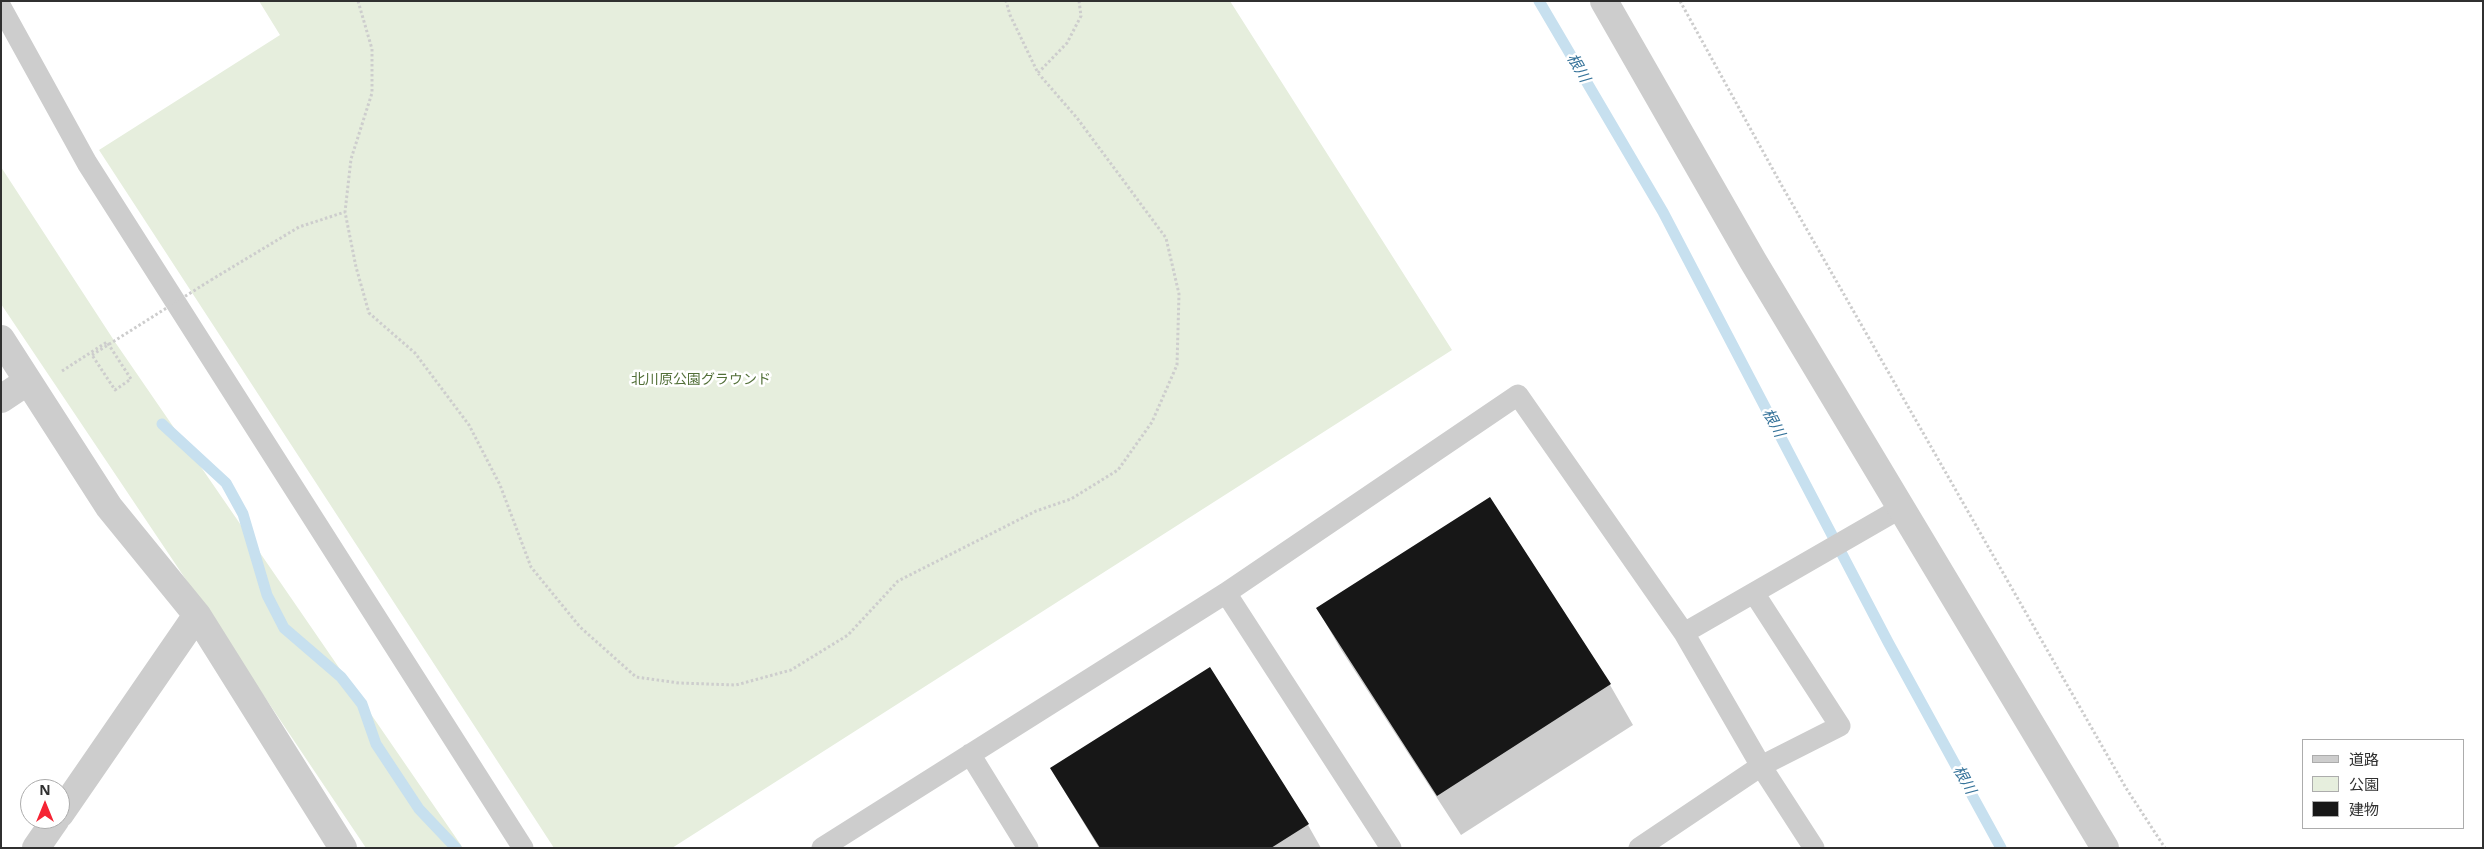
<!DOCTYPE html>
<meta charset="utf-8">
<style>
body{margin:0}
#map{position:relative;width:2484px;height:849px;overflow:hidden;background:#fff;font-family:"Open Sans","Noto Sans JP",sans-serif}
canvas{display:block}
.frame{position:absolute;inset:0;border:2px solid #303030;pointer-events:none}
.legend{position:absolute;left:2302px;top:739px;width:162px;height:90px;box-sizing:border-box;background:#fff;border:1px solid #acacac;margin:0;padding:6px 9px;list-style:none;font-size:15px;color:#303030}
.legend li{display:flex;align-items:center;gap:10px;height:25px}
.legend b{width:25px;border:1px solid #acacac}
.north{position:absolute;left:20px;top:779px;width:50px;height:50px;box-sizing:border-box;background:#fff;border:1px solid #acacac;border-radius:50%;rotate:0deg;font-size:14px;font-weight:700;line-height:20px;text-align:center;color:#303030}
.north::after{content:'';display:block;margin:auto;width:18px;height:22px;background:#f52434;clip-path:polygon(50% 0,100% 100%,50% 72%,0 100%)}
</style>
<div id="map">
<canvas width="2484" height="849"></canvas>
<div class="frame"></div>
<ul class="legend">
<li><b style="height:6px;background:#cdcdcd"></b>道路</li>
<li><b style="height:14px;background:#e6eedd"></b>公園</li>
<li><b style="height:14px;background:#171717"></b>建物</li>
</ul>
<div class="north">N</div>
</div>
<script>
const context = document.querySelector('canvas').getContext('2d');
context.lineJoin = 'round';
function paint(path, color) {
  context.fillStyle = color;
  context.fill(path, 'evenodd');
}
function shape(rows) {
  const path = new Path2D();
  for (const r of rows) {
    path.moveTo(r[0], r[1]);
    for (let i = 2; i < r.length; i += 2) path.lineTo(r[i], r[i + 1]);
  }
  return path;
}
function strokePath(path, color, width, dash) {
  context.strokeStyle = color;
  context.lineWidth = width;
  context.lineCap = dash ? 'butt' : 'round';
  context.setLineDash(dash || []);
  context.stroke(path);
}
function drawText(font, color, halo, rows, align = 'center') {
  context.font = font + ' "Open Sans","Noto Sans JP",sans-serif';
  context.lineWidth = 5;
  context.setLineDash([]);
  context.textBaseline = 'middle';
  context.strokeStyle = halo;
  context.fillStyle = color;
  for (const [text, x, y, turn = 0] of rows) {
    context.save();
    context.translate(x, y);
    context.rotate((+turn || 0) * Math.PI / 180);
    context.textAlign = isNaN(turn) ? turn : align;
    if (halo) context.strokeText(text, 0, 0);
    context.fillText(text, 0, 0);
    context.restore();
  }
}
paint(shape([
 [259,1,1230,1,1452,350,672,848,554,848,99,150,280,35],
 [1,167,115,342,463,848,366,848,1,304]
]), '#e6eedd');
paint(shape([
 [1490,499,1610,685,1633,725,1461,835,1340,648,1317,608],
 [1051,769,1308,825,1321,848,1099,848]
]), '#0003');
strokePath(shape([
 [1539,1,1663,212,1888,642,2001,848],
 [162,424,226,483,243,514,267,595,284,628,341,677,362,704,376,744,419,809,456,848]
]), '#c7e0ef', 11);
paint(shape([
 [1490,497,1611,684,1437,796,1316,608],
 [1210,667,1309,824,1271,848,1100,848,1050,768]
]), '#171717');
strokePath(shape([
 [358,1,372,49,372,93,351,159,345,212,356,267,369,313,415,353,469,425,500,485,531,567,580,627,636,677,679,683,736,685,791,670,848,635,898,581,1036,511,1071,499,1118,470,1152,422,1177,365,1179,294,1166,238,1077,118,1038,73,1010,15,1006,1],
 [1680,1,1782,186,2126,788,2165,848],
 [1038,73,1067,43,1081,16,1079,1],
 [211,280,299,227,345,212],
 [62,371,107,342,131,379,115,390,92,355]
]), '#cdcdcd', 3, [2.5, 2.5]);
strokePath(shape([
 [1,7,87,163,523,848],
 [1226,593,1391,848],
 [970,754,1028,848],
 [822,848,1226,593,1518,395,1684,633],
 [1639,848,1761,766,1840,726,1754,593],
 [1814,848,1761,766,1684,633,1901,508]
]), '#cdcdcd', 21);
strokePath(shape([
 [1604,1,1753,261,2105,848],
 [1,339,109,507,197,615,343,848],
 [1,399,28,381],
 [60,814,197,615],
 [36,848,56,819]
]), '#cdcdcd', 28);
strokePath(shape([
 [92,355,211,280]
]), '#cdcdcd', 3, [2.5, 2.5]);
drawText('14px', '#537039', '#fff', [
 ["北川原公園グラウンド",701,380]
]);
drawText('italic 15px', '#36739a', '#fff', [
 ["根川",1578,68,60],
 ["根川",1773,423,62],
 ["根川",1964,780,61]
]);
</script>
